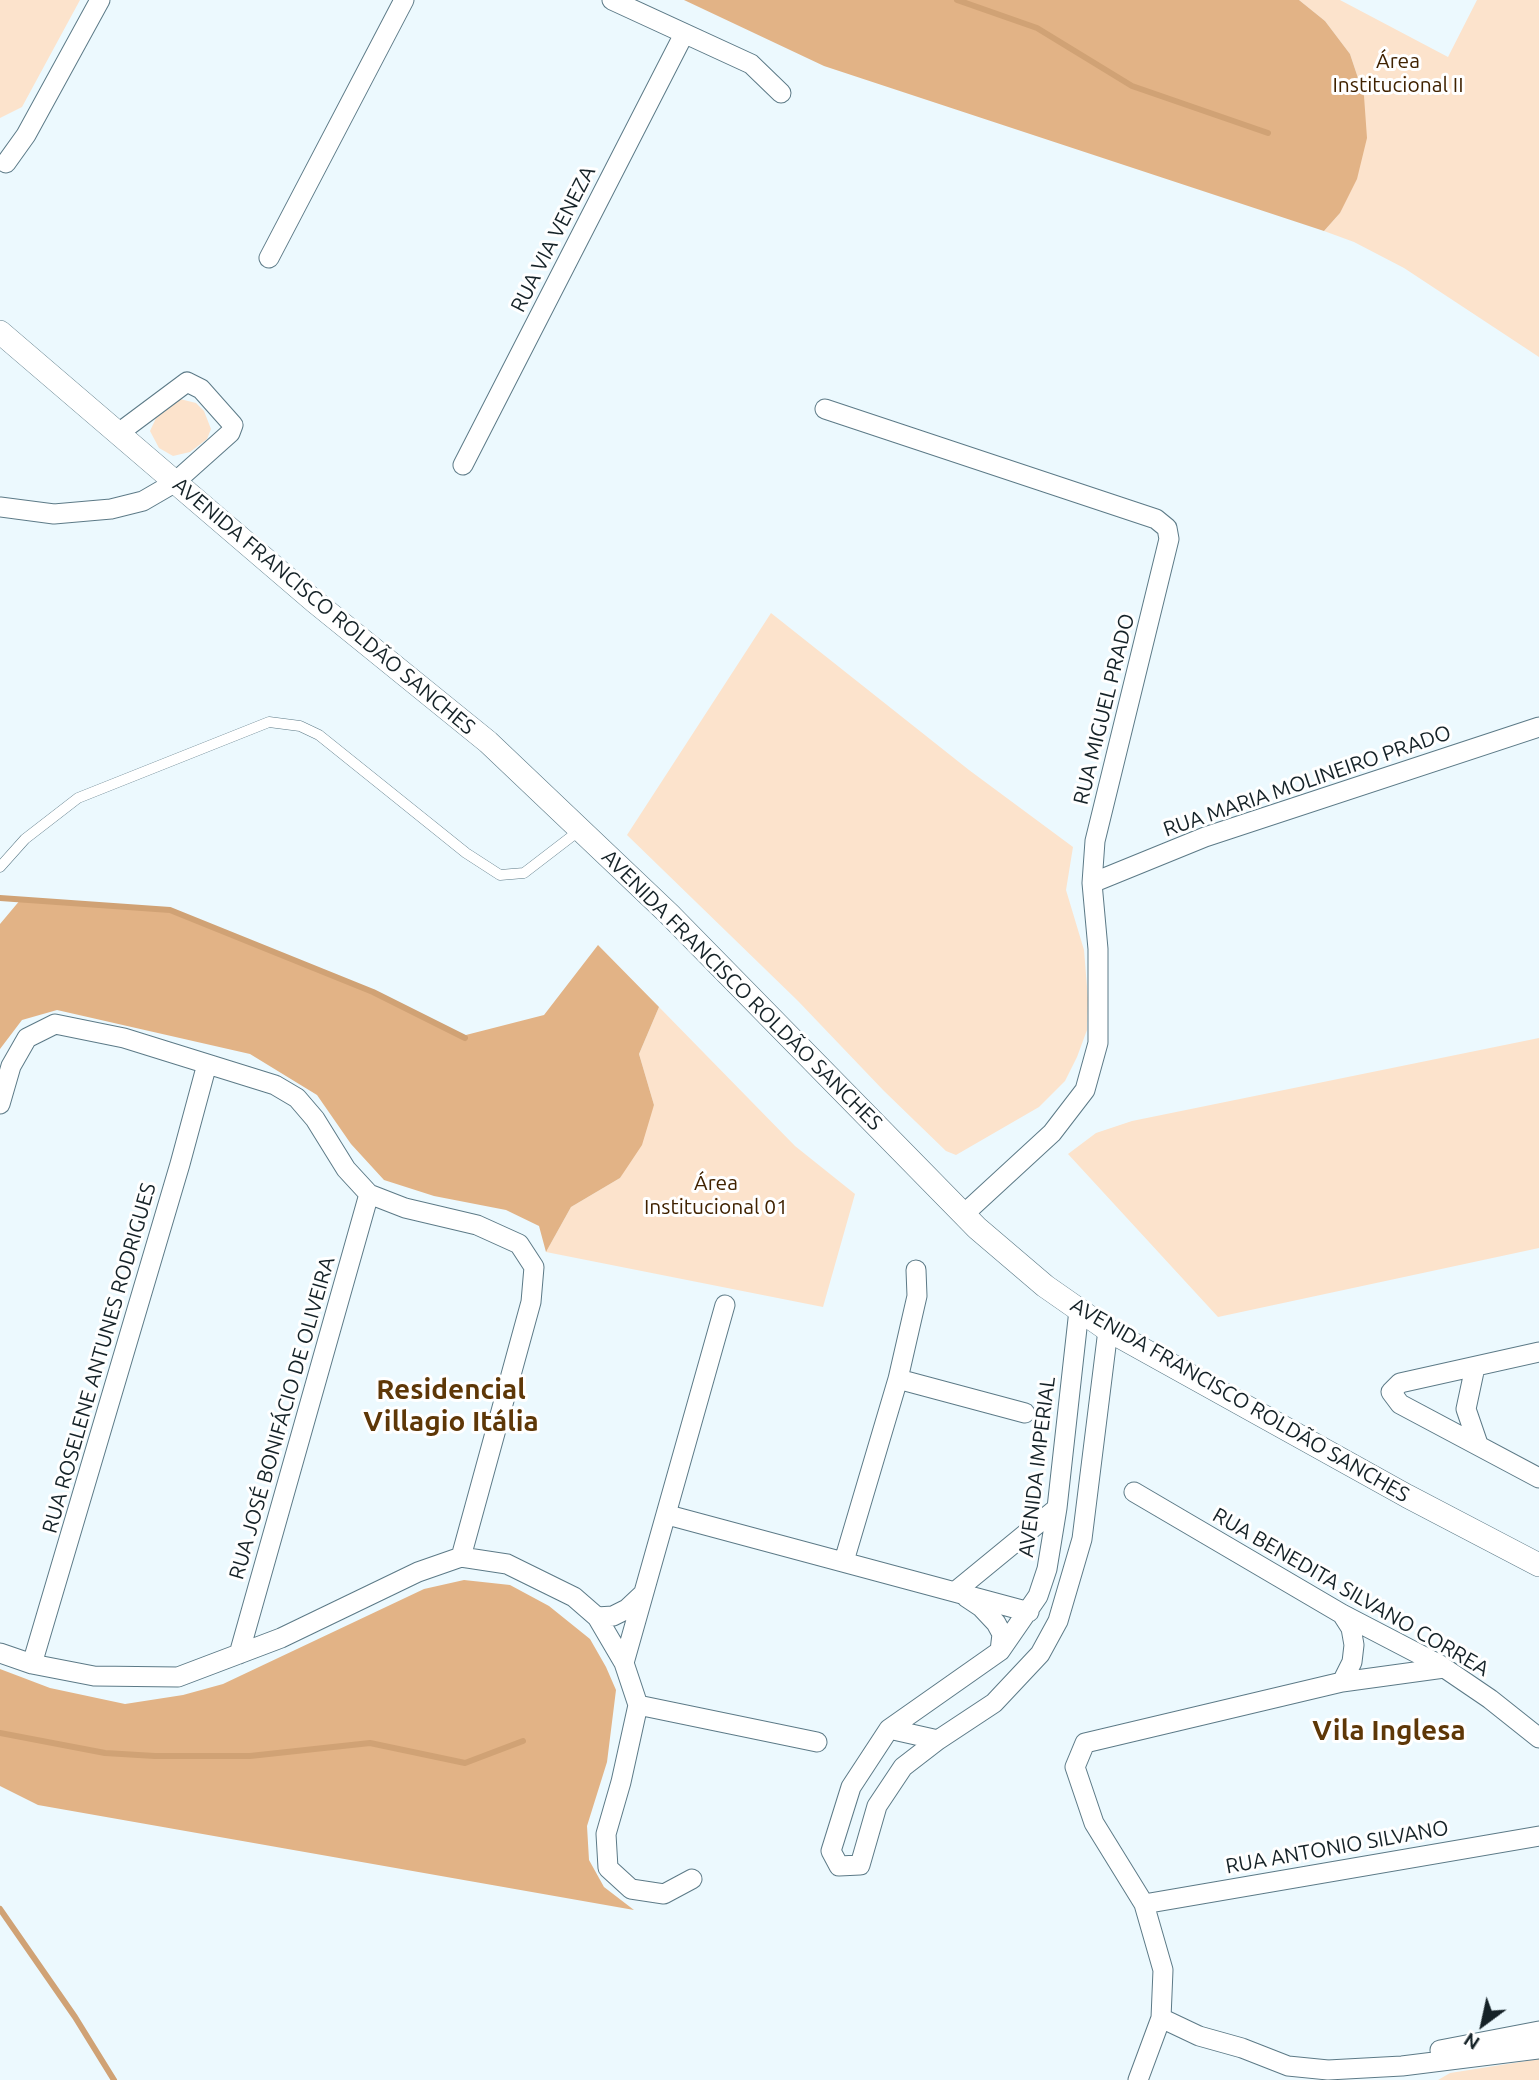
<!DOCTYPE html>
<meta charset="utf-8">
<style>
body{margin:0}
#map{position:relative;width:1539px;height:2080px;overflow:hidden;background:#ecf9fe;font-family:Ubuntu,sans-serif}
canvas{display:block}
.north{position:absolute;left:1448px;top:1989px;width:70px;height:70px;-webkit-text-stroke:5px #fff;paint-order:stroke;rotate:213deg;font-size:19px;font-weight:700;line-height:28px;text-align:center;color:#152227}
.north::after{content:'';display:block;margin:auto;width:24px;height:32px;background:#152227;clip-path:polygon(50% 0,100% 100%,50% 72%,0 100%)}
</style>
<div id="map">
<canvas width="1539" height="2080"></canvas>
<div class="north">N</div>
</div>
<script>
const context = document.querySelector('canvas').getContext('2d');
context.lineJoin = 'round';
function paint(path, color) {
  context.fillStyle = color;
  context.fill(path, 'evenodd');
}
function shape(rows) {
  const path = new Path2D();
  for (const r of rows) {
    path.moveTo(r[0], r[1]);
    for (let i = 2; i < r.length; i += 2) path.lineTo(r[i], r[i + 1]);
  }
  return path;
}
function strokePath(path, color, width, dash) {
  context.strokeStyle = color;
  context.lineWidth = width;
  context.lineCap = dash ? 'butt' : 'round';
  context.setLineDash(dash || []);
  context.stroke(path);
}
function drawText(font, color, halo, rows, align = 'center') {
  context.font = font + ' Ubuntu,sans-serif';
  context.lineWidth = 6;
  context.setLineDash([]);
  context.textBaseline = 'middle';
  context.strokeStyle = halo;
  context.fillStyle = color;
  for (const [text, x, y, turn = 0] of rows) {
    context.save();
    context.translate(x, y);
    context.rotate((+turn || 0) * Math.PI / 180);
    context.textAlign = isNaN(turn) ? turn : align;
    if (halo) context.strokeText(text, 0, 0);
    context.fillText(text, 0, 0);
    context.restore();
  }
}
paint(shape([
 [0,0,80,0,22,107,0,118],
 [1299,0,1340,0,1448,57,1477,0,1539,0,1539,357,1404,268,1354,242,1324,231,1340,213,1364,96,1350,54,1325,21],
 [180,399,196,403,204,411,211,429,207,439,190,452,173,456,159,448,150,431,158,414],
 [771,613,969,770,1073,847,1066,890,1084,950,1088,999,1087,1030,1077,1057,1065,1081,1039,1107,956,1155,946,1151,884,1091,798,1001,627,835],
 [659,1007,795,1146,855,1194,823,1307,546,1252,571,1207,620,1178,654,1105,639,1054],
 [1539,1038,1539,1248,1218,1317,1068,1154,1096,1133,1132,1121],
 [1539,2059,1539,2080,1438,2080,1450,2073]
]), '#fce3cc');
paint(shape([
 [684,0,1299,0,1325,21,1350,54,1364,96,1367,138,1357,179,1340,213,1324,231,824,66],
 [21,899,170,910,373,992,462,1036,544,1015,598,945,659,1007,639,1054,654,1105,642,1145,620,1178,571,1207,546,1252,539,1226,506,1210,434,1196,384,1180,351,1144,317,1095,250,1054,57,1010,22,1020,0,1049,0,924],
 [464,1580,510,1585,549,1606,590,1639,606,1667,616,1690,607,1762,587,1826,589,1860,604,1887,634,1910,38,1805,0,1786,0,1669,50,1688,125,1704,183,1695,223,1684,424,1589]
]), '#e2b386');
strokePath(shape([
 [957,0,1037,28,1132,86,1268,133],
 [0,898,170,910,373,992,465,1038],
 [0,1733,105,1753,155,1756,250,1756,370,1743,465,1763,523,1741],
 [0,1909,75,2017,114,2080]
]), '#d0a275', 6);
const service = shape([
 [0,867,25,839,78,798,269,722,300,726,319,735,466,853,500,875,524,873,580,830]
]);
const minor = shape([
 [612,0,751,64,781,93],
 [6,163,26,135,100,0],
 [269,258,404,0],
 [825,409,1156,519,1167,528,1169,539,1095,841,1092,883,1098,949,1098,1043,1085,1090,1052,1133,964,1214],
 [463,465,684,34],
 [0,507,54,514,111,509,143,501,174,483,230,433,233,425,201,389,187,382,120,432],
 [1092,883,1205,837,1539,727],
 [0,1104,11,1066,27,1038,55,1024,124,1038,275,1085,297,1098,315,1119,346,1169,369,1194,405,1208,477,1225,519,1244,534,1267,531,1302,461,1557],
 [1079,1310,1057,1508,1047,1569,1038,1596,1000,1651,889,1729,851,1787,831,1851,839,1866,860,1865,877,1806,903,1767,938,1740,994,1703,1040,1654,1058,1621,1082,1539,1108,1330],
 [1539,1352,1400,1383,1391,1392,1400,1404,1539,1478],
 [1475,1367,1466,1409,1478,1444],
 [898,1379,1025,1413],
 [1134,1492,1342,1614,1440,1665,1490,1699,1539,1738],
 [668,1515,1029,1612],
 [844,1561,898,1379,917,1296,916,1270],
 [957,1590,1057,1508],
 [966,1597,981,1607,996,1623,1002,1634,1000,1651],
 [597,1617,613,1616,627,1609,643,1594],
 [0,1653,32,1664,94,1676,178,1677,281,1638,418,1572,461,1557,507,1564,574,1597,597,1617,624,1663,638,1705,621,1782,606,1834,608,1868,631,1889,664,1894,692,1879],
 [239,1654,369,1194],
 [624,1663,725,1305],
 [32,1664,180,1164,207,1064],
 [1342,1682,1352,1662,1354,1645,1351,1628,1342,1614],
 [638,1705,817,1742],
 [889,1729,938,1740],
 [1144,1904,1539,1836],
 [1161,2018,1199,2036,1242,2048,1288,2066,1328,2070,1402,2066,1539,2049],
 [1440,2050,1539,2031],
 [1138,2080,1161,2018,1163,1970,1144,1904,1094,1823,1075,1767,1085,1743,1342,1682,1444,1668]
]);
const tertiary = shape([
 [0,332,314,601,488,742,669,914,977,1228,1045,1286,1108,1330,1407,1496,1539,1565]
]);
strokePath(service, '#5c7a87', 11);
strokePath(minor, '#5c7a87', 21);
strokePath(tertiary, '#5c7a87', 24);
strokePath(service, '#fff', 10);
strokePath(minor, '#fff', 19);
strokePath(tertiary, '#fff', 23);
drawText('21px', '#402200', '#fff', [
 ["Área",1398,61],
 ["Institucional II",1398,85],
 ["Área",716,1183],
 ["Institucional 01",716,1207]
]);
drawText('21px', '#152227', '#fff', [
 ["RUA VIA VENEZA",553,239,-63],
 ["AVENIDA FRANCISCO ROLDÃO SANCHES",324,606,40],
 ["RUA MIGUEL PRADO",1104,709,-76],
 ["RUA MARIA MOLINEIRO PRADO",1307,781,-19],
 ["AVENIDA FRANCISCO ROLDÃO SANCHES",742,990,45],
 ["RUA ROSELENE ANTUNES RODRIGUES",99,1358,-74],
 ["AVENIDA FRANCISCO ROLDÃO SANCHES",1240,1400,30],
 ["RUA JOSÉ BONIFÁCIO DE OLIVEIRA",282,1418,-74],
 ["AVENIDA IMPERIAL",1037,1467,-83],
 ["RUA BENEDITA SILVANO CORREA",1351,1592,30],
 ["RUA ANTONIO SILVANO",1337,1847,-10]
]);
drawText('bold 28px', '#5e3707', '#fff', [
 ["Residencial",451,1390],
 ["Villagio Itália",451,1422],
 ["Vila Inglesa",1389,1731]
]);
</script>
